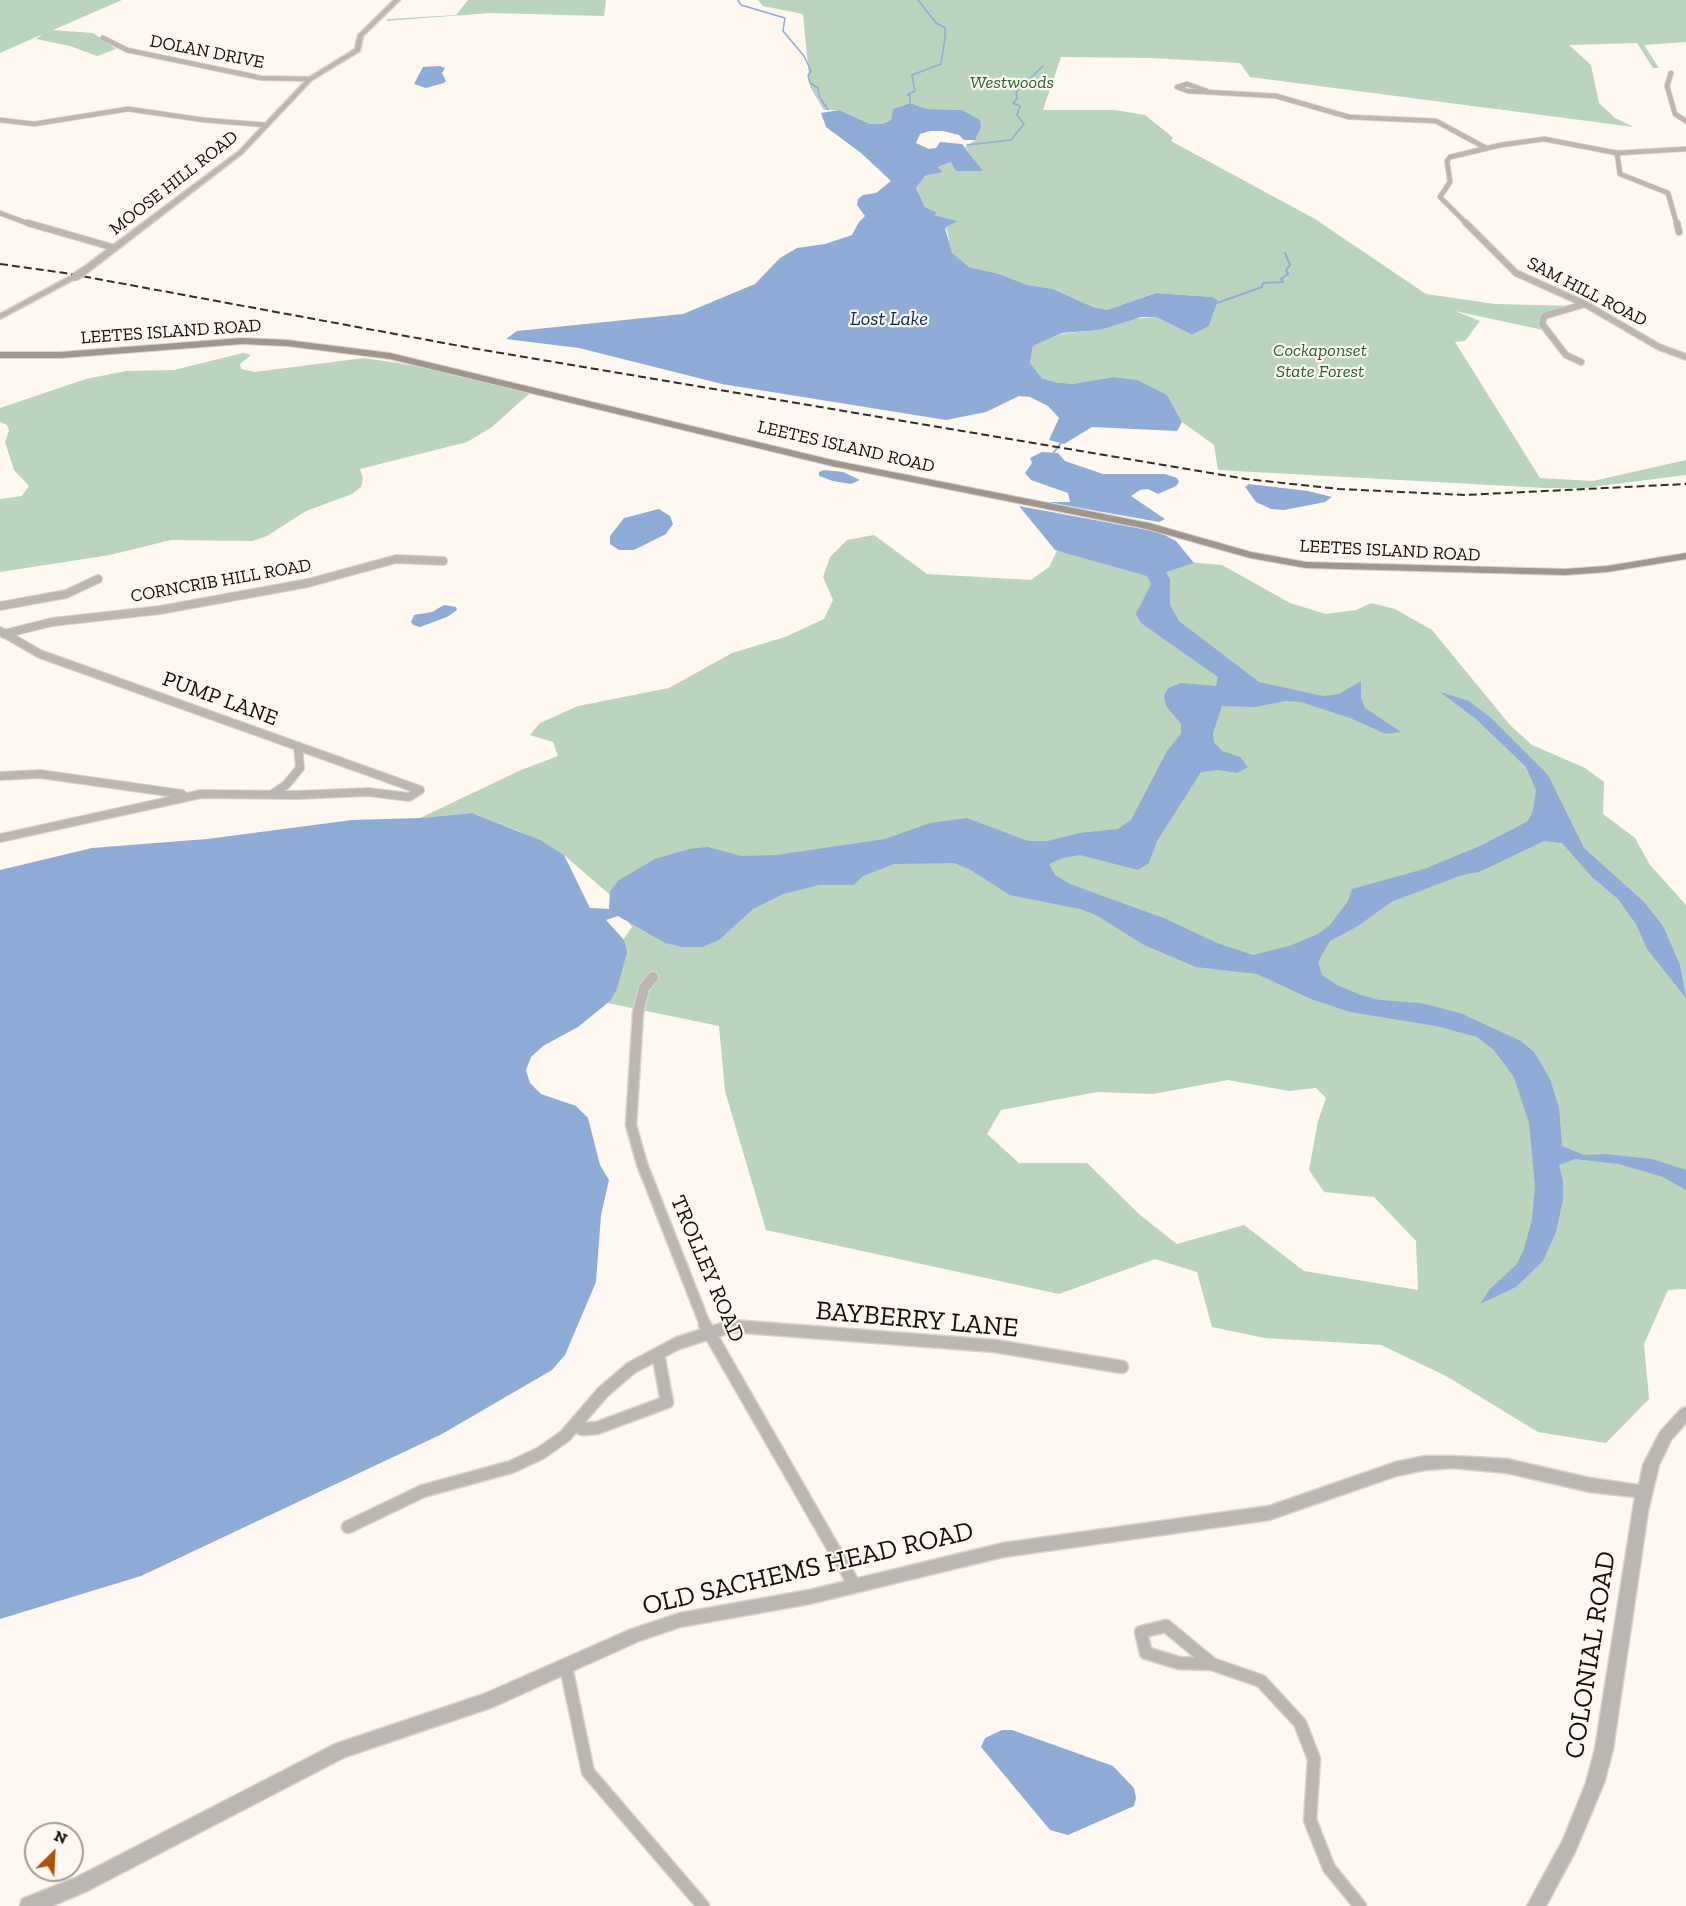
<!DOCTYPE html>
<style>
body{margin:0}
#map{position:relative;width:1686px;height:1906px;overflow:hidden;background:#fef8f0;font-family:"Zilla Slab",serif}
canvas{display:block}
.north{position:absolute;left:24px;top:1822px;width:60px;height:60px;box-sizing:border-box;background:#fef8f0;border:2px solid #a09b94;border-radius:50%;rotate:24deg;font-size:16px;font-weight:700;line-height:24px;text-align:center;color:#130f0b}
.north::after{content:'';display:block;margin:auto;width:21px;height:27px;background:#b1510b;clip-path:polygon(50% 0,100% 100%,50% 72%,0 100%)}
</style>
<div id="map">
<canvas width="1686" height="1906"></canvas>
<div class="north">N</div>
</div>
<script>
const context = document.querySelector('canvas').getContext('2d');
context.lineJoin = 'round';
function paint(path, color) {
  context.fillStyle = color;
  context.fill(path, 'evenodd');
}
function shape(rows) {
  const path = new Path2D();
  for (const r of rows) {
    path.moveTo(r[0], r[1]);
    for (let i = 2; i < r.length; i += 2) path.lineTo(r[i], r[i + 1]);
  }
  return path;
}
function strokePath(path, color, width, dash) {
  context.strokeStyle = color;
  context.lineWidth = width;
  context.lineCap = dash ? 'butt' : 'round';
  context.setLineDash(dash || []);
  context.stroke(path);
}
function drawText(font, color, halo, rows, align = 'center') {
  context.font = font + ' "Zilla Slab",serif';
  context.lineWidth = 4.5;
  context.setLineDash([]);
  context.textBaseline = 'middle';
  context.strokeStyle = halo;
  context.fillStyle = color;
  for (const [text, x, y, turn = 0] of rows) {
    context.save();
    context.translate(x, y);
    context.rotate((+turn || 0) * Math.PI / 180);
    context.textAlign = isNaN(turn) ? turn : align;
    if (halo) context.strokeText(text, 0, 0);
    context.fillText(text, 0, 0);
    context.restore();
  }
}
paint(shape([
 [0,0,122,0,53,30,93,33,116,49,97,56,70,46,36,39,43,34,0,53],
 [468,0,606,0,604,16,490,13,386,21,388,19,456,15],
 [758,0,1686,0,1686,42,1644,45,1659,68,1653,68,1637,43,1569,45,1591,65,1599,103,1615,118,1634,127,1250,77,1240,63,1152,58,1061,57,1043,110,1115,110,1145,115,1170,135,1173,138,1171,141,1315,219,1426,294,1495,304,1573,306,1542,316,1538,322,1543,330,1455,311,1480,321,1465,341,1455,342,1540,478,1593,481,1686,460,1686,475,1584,488,1545,488,1218,470,1214,445,1182,422,1167,395,1113,377,1072,384,1054,382,1042,378,1030,363,1033,346,1060,334,1100,330,1129,319,1156,317,1192,335,1209,326,1218,300,1212,297,1156,293,1107,310,1093,307,1053,289,1026,285,999,274,969,267,951,253,947,229,944,229,957,221,934,215,925,207,916,188,925,176,942,172,938,167,951,162,982,171,965,147,975,140,962,110,927,109,910,103,898,107,891,120,882,124,870,124,839,110,824,110,810,87,803,14,763,6],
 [243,353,251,355,240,364,241,369,255,372,364,358,431,368,531,392,492,427,467,442,360,469,363,478,361,487,352,494,306,511,267,536,252,541,171,540,110,555,0,572,0,499,22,496,29,486,14,470,5,442,9,431,7,425,0,422,0,408,86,379,126,371,174,370],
 [874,535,927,574,1031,580,1049,567,1057,551,1222,565,1290,603,1326,614,1356,610,1371,603,1395,609,1432,630,1510,725,1532,745,1585,768,1604,782,1603,814,1635,838,1650,865,1686,905,1686,1289,1668,1290,1644,1344,1649,1399,1606,1443,1538,1432,1446,1376,1381,1345,1265,1338,1212,1327,1197,1272,1155,1259,1059,1294,766,1230,725,1091,719,1026,583,998,632,927,609,894,564,855,521,832,472,813,420,818,521,770,558,756,553,742,530,735,540,723,578,706,669,688,732,653,785,637,824,619,833,600,823,577,830,557,847,540],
 [1228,1080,1289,1091,1316,1088,1326,1098,1318,1121,1309,1170,1324,1192,1374,1197,1416,1241,1418,1290,1304,1271,1244,1225,1177,1244,1140,1215,1087,1163,1019,1163,987,1134,1001,1110,1097,1092,1153,1094]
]), '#bad4bd');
paint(shape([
 [440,66,445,68,442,73,446,81,444,83,426,88,414,84,423,67],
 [910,103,927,109,962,110,980,120,981,127,975,140,964,140,959,135,943,131,930,131,920,134,916,143,929,149,936,148,940,142,962,144,983,171,956,171,951,162,938,167,943,172,925,176,916,188,925,207,937,213,934,215,958,221,945,228,952,253,969,267,999,274,1027,285,1053,289,1093,307,1107,310,1156,293,1212,297,1218,300,1209,326,1192,335,1156,317,1141,317,1100,330,1062,333,1033,346,1030,363,1042,378,1054,382,1072,384,1113,377,1137,380,1167,395,1182,422,1177,431,1092,427,1064,444,1049,440,1059,418,1048,406,1030,397,1019,396,986,412,946,420,722,384,579,348,506,339,517,331,683,314,755,284,780,258,797,248,825,244,852,235,859,222,865,216,857,205,858,199,863,195,876,193,891,181,861,153,826,127,821,113,839,110,870,124,882,124,891,120,893,109],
 [1042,452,1058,453,1065,461,1103,474,1165,474,1177,478,1179,482,1176,486,1158,494,1148,489,1140,490,1131,496,1165,519,1159,522,1047,502,1070,502,1068,493,1031,480,1025,473,1032,463,1030,458],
 [824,470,843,472,860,480,851,484,833,481,819,476,819,472],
 [1249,484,1308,491,1332,497,1325,502,1284,510,1271,509,1256,502,1245,487],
 [1019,506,1159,532,1176,541,1194,563,1166,572,1170,580,1170,605,1179,621,1259,682,1323,696,1339,694,1361,681,1361,699,1365,708,1401,732,1386,734,1350,718,1301,702,1285,701,1255,707,1222,706,1213,733,1214,742,1222,751,1240,757,1248,767,1237,773,1219,770,1201,772,1157,841,1149,863,1138,870,1080,855,1063,858,1049,864,1055,875,1070,884,1166,919,1217,943,1253,955,1289,946,1318,934,1330,925,1348,901,1352,889,1424,869,1480,846,1528,821,1533,811,1536,790,1526,767,1476,719,1440,692,1469,701,1491,718,1548,775,1584,848,1644,902,1663,926,1680,965,1686,998,1647,949,1636,924,1618,899,1592,877,1562,843,1544,841,1479,872,1462,875,1391,902,1358,926,1330,941,1318,962,1322,975,1337,985,1358,994,1379,1000,1421,1003,1460,1013,1521,1041,1534,1052,1550,1079,1559,1108,1562,1146,1584,1155,1605,1154,1652,1159,1686,1170,1686,1190,1663,1177,1619,1164,1575,1159,1559,1165,1563,1181,1563,1199,1556,1232,1543,1261,1516,1287,1480,1304,1490,1289,1517,1264,1524,1249,1532,1219,1535,1186,1529,1123,1514,1077,1493,1049,1477,1037,1436,1026,1350,1012,1311,999,1257,974,1196,967,1144,945,1096,915,1080,909,1010,895,969,869,954,863,894,864,863,876,854,885,819,885,783,894,753,909,719,940,702,947,682,947,665,943,618,916,606,920,624,940,627,952,617,989,610,1001,578,1027,543,1046,531,1057,526,1070,530,1083,541,1094,576,1106,588,1118,600,1165,609,1180,601,1215,596,1282,565,1355,552,1370,442,1434,141,1576,0,1619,0,870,92,848,207,839,352,820,420,818,472,813,540,840,564,855,590,908,609,909,610,891,619,880,655,859,689,849,708,847,741,856,776,855,885,839,930,823,967,818,1028,841,1048,841,1079,833,1118,829,1131,820,1167,751,1181,734,1181,724,1166,706,1164,696,1168,688,1181,683,1216,686,1218,677,1141,623,1136,614,1151,584,1147,576,1055,550],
 [659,509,670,516,673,524,666,534,634,550,619,550,610,544,610,536,624,518],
 [444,605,456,607,457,610,447,617,420,627,413,625,411,622,414,615,432,612],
 [1002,1730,1012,1730,1113,1766,1134,1788,1136,1798,1134,1806,1068,1835,1050,1830,981,1747,985,1738]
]), '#8facd6');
strokePath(shape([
 [738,0,741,5,785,18,783,31,804,56,811,71,808,76,810,83,818,88,819,96,828,110],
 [910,103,910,95,907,95,915,91,912,75,941,64,945,38,945,28,936,23,918,0],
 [967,145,1011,140,1024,124,1017,115,1020,106,1013,103,1017,99,1016,92,1043,66]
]), '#8facd6', 1.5);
strokePath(shape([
 [1217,303,1262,287,1263,283,1283,282,1281,279,1288,274,1286,270,1290,265,1285,253],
 [1054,452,1061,443]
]), '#8facd6', 2);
const minorFar4 = shape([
 [103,38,127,50,261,78,310,79],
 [1671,73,1667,86,1675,114,1686,121],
 [1207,91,1187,84,1177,87,1188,91,1276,96,1349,117,1436,121,1486,148],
 [0,120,34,124,128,109,204,120,266,125],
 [1617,153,1620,174,1668,193,1677,225],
 [0,213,32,225],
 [1468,225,1440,197,1450,182,1447,161,1450,157,1501,145,1544,139,1617,153,1686,149]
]);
const minorFar3 = shape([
 [28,223,115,248],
 [1466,223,1516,273,1585,304,1659,347,1686,357],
 [1677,223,1679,232],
 [1581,362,1566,355,1542,324,1544,316,1585,304]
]);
const minorFar2 = shape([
 [0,606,66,594,98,579],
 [0,631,40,654,420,790,409,797,368,792,298,795,201,794,0,838],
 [4,634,52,622,160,610,308,583,396,559,443,561],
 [0,776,40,774,182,794],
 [274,793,286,785,300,768,298,746]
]);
const minorFar1 = shape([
 [653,977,644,988,638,1013,631,1125,642,1164,706,1327],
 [730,1327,742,1327]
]);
const minor = shape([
 [705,1325,855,1586],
 [575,1425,582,1429,597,1428,667,1402,658,1354],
 [348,1527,423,1491,511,1467,541,1453,565,1436,603,1392,631,1368,678,1343,732,1326,995,1346,1122,1367],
 [1166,1626,1212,1664,1179,1663,1146,1653,1141,1632,1166,1626],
 [1212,1664,1261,1681,1300,1723,1314,1759,1310,1820,1329,1868,1360,1906],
 [566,1667,588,1772,703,1906]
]);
const tertiary = shape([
 [394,0,400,0,363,36,360,51,312,80,243,153,87,273,81,273,81,269,239,151,308,78,355,49,358,35,394,0],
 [72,275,79,277,0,319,0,314,72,275],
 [1686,1407,1686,1423,1671,1440,1659,1465,1648,1511,1613,1749,1604,1783,1575,1852,1546,1906,1527,1906,1563,1840,1586,1783,1595,1749,1635,1497,1590,1492,1507,1473,1453,1468,1425,1470,1396,1476,1269,1520,1003,1557,809,1604,680,1627,639,1641,493,1707,345,1757,87,1891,52,1906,20,1906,22,1899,75,1878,335,1744,484,1694,629,1630,680,1613,809,1590,1003,1543,1269,1506,1396,1462,1425,1456,1453,1456,1507,1459,1590,1478,1639,1485,1643,1465,1660,1432,1681,1409,1686,1407]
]);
const secondary = shape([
 [242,338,287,340,390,353,832,460,1149,523,1251,552,1306,562,1565,569,1607,566,1686,553,1686,559,1607,572,1565,575,1306,568,1250,558,1147,529,832,466,390,359,287,346,242,344,61,358,0,358,0,352,61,352,242,338]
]);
strokePath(minorFar4, '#d8d3cb', 6);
strokePath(minorFar3, '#d8d3cb', 8);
strokePath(minorFar2, '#d8d3cb', 10);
strokePath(minorFar1, '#d8d3cb', 13);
strokePath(minor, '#d8d3cb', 15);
strokePath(tertiary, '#d8d3cb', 3);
strokePath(secondary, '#d8d3cb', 2);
strokePath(minorFar4, '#bcb6b2', 4.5);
strokePath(minorFar3, '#bcb6b2', 6);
strokePath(minorFar2, '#bcb6b2', 8);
strokePath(minorFar1, '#bcb6b2', 10);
strokePath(minor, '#bcb6b2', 12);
paint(tertiary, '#bcb6b2');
paint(secondary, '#9e968f');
strokePath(shape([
 [0,264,65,273,471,348,1246,479,1339,489,1465,495,1686,484]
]), '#322e29', 2, [8, 4]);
const tertiaryBridge = shape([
 [75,277,84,271]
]);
strokePath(tertiaryBridge, '#d8d3cb', 10, []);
strokePath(tertiaryBridge, '#bcb6b2', 8);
drawText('18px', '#130f0b', '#fef8f0', [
 ["DOLAN DRIVE",207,52,11],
 ["MOOSE HILL ROAD",174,183,-38],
 ["SAM HILL ROAD",1587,292,27],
 ["LEETES ISLAND ROAD",171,332,-4],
 ["LEETES ISLAND ROAD",846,447,13],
 ["LEETES ISLAND ROAD",1390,551,3],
 ["CORNCRIB HILL ROAD",221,581,-10]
]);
drawText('italic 18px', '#266232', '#fef8f0', [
 ["Westwoods",1012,83],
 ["Cockaponset",1320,351],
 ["State Forest",1320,372]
]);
drawText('italic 20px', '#062e60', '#fef8f0', [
 ["Lost Lake",889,319]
]);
drawText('22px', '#130f0b', '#fef8f0', [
 ["PUMP LANE",220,699,20],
 ["TROLLEY ROAD",707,1269,67]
]);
drawText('27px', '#130f0b', '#fef8f0', [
 ["BAYBERRY LANE",917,1320,5],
 ["OLD SACHEMS HEAD ROAD",808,1569,-13],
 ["COLONIAL ROAD",1591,1655,-81]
]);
</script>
